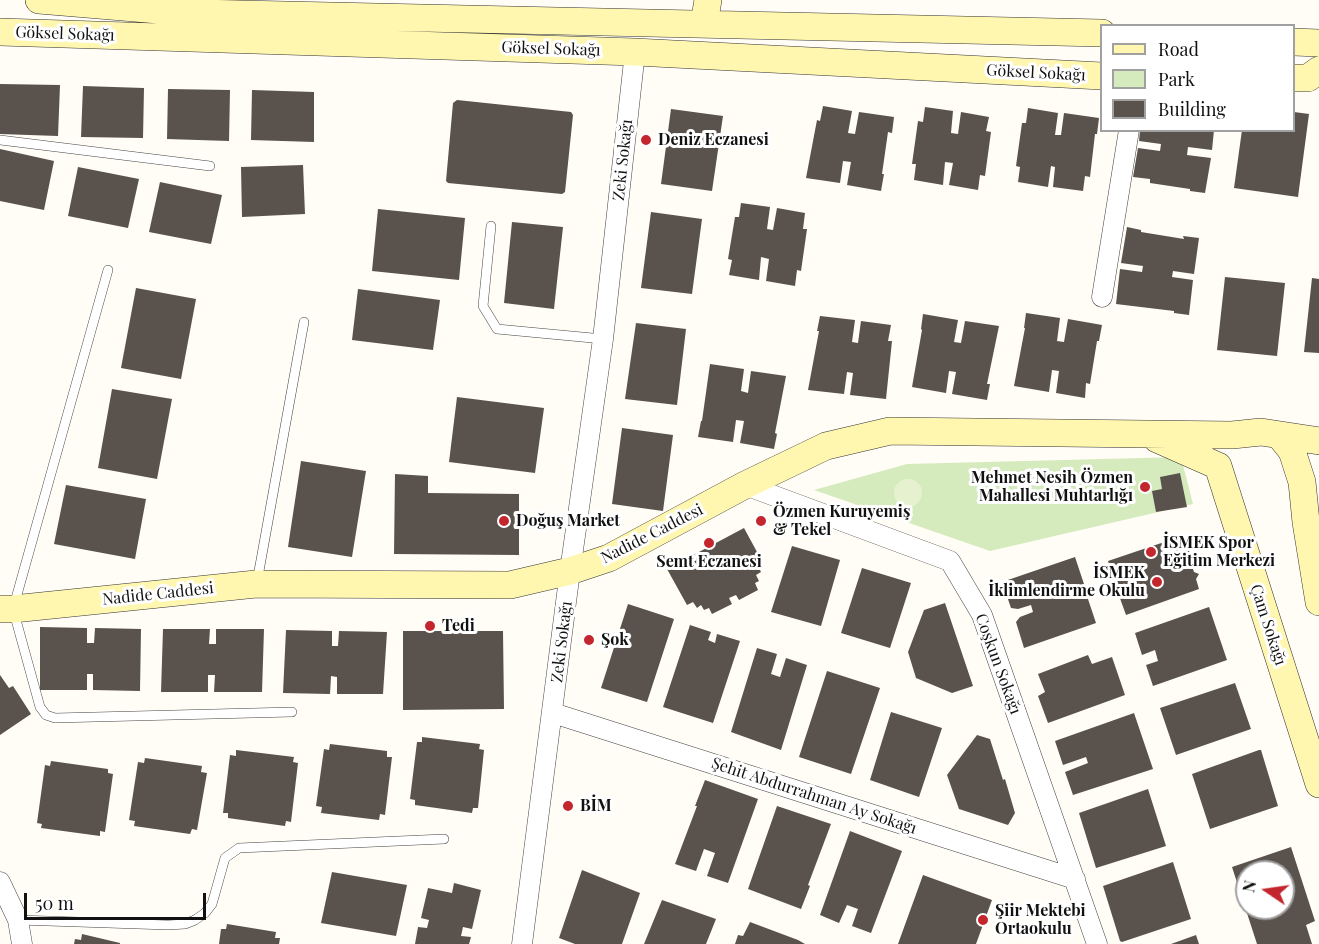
<!DOCTYPE html>
<meta charset="utf-8">
<style>
body{margin:0}
#map{position:relative;width:1319px;height:944px;overflow:hidden;background:#fffdf5;font-family:"Playfair Display",serif}
canvas{display:block}
.legend{position:absolute;left:1100px;top:24px;width:195px;height:108px;box-sizing:border-box;background:#fff;border:2px solid #a0a0a0;margin:0;padding:8px 10px;list-style:none;font-size:18px;color:#111}
.legend li{display:flex;align-items:center;gap:12px;height:30px}
.legend b{width:30px;border:2px solid #a0a0a0}
.north{position:absolute;left:1235px;top:860px;width:60px;height:60px;box-sizing:border-box;background:#fff;border:2px solid #a0a0a0;border-radius:50%;rotate:283deg;font-size:16px;font-weight:700;line-height:24px;text-align:center;color:#111}
.north::after{content:'';display:block;margin:auto;width:21px;height:27px;background:#c4262e;clip-path:polygon(50% 0,100% 100%,50% 72%,0 100%)}
.scale{position:absolute;left:24px;top:893px;width:182px;height:27px;box-sizing:border-box;border:3px solid #111;border-top:0;padding-left:8px;font-size:18px;line-height:21px;white-space:nowrap;color:#111;-webkit-text-stroke:4px #fff;paint-order:stroke}
</style>
<div id="map">
<canvas width="1319" height="944"></canvas>
<ul class="legend">
<li><b style="height:8px;background:#fff6b0"></b>Road</li>
<li><b style="height:16px;background:#d5ebbd"></b>Park</li>
<li><b style="height:16px;background:#5a524d"></b>Building</li>
</ul>
<div class="north">N</div>
<div class="scale">50 m</div>
</div>
<script>
const context = document.querySelector('canvas').getContext('2d');
context.lineJoin = 'round';
function paint(path, color) {
  context.fillStyle = color;
  context.fill(path, 'evenodd');
}
function shape(rows) {
  const path = new Path2D();
  for (const r of rows) {
    if (r.length === 3) {
      path.moveTo(r[0] + r[2], r[1]);
      path.arc(r[0], r[1], r[2], 0, 2 * Math.PI);
      continue;
    }
    path.moveTo(r[0], r[1]);
    for (let i = 2; i < r.length; i += 2) path.lineTo(r[i], r[i + 1]);
  }
  return path;
}
function strokePath(path, color, width, dash) {
  context.strokeStyle = color;
  context.lineWidth = width;
  context.lineCap = dash ? 'butt' : 'round';
  context.setLineDash(dash || []);
  context.stroke(path);
}
function drawText(font, color, halo, rows, align = 'center') {
  context.font = font + ' "Playfair Display",serif';
  context.lineWidth = 6;
  context.setLineDash([]);
  context.textBaseline = 'middle';
  context.strokeStyle = halo;
  context.fillStyle = color;
  for (const [text, x, y, turn = 0] of rows) {
    context.save();
    context.translate(x, y);
    context.rotate((+turn || 0) * Math.PI / 180);
    context.textAlign = isNaN(turn) ? turn : align;
    if (halo) context.strokeText(text, 0, 0);
    context.fillText(text, 0, 0);
    context.restore();
  }
}
paint(shape([
 [1181,457,1193,504,990,551,814,490,907,464]
]), '#d5ebbd');
paint(shape([
 [908,493,14]
]), '#e6f2cf');
paint(shape([
 [0,84,60,85,58,136,0,134],
 [83,86,144,88,143,138,81,137],
 [168,89,230,90,229,141,167,139],
 [252,90,314,92,314,142,251,140],
 [457,100,571,112,573,115,565,192,562,194,448,183,446,181,453,103],
 [823,106,852,111,848,133,855,134,859,112,894,117,892,133,888,132,882,174,884,174,881,191,847,185,851,162,843,161,840,183,806,178,817,120,820,121],
 [925,107,953,111,951,133,958,134,961,112,989,117,986,131,991,132,985,176,980,175,978,190,949,185,953,163,945,162,943,185,914,180,916,164,912,164,918,121,923,122],
 [1028,108,1058,113,1055,135,1061,135,1064,113,1099,118,1097,134,1095,134,1090,177,1085,176,1083,191,1053,187,1055,167,1051,166,1048,187,1018,182,1020,167,1016,166,1022,123,1026,123],
 [671,109,723,116,712,191,661,184],
 [1294,112,1309,114,1298,197,1234,188,1242,130,1294,130],
 [1140,130,1214,130,1212,150,1188,147,1187,155,1211,158,1205,193,1190,191,1190,189,1150,183,1150,179,1133,177,1138,148,1160,151,1161,144,1139,141],
 [0,149,54,161,44,210,0,201],
 [303,165,305,214,242,217,241,167],
 [78,167,139,179,128,228,68,216],
 [160,182,222,195,211,244,149,232],
 [741,203,770,207,767,229,773,230,777,208,805,213,803,229,807,229,801,271,797,270,795,286,766,281,769,259,761,257,759,280,729,275,732,260,728,259,735,217,739,217],
 [378,209,465,218,459,280,372,271],
 [651,212,702,219,692,294,641,288],
 [512,222,563,227,554,309,504,303],
 [1127,227,1141,230,1141,232,1184,239,1183,236,1199,238,1194,274,1173,271,1172,277,1193,280,1189,315,1174,313,1174,311,1116,304,1120,269,1142,272,1143,266,1121,263],
 [1225,277,1285,283,1277,356,1217,350],
 [1312,278,1319,279,1319,353,1304,352],
 [136,288,196,299,181,379,121,368],
 [358,289,440,300,433,350,352,340],
 [1026,313,1060,318,1057,341,1064,342,1068,319,1102,325,1099,341,1097,341,1090,384,1086,383,1085,398,1056,393,1059,371,1052,370,1049,392,1014,386,1025,328,1024,328],
 [923,314,958,320,954,342,961,343,965,321,999,326,987,384,990,384,987,400,952,394,956,372,949,371,946,393,912,387,922,330,921,329],
 [820,316,855,320,852,342,858,343,861,321,891,325,888,341,892,341,886,399,850,395,853,373,847,372,844,394,808,390,819,331,817,331],
 [636,323,686,329,677,405,625,399],
 [710,364,744,369,741,391,748,393,751,371,786,376,775,433,777,434,774,449,740,443,744,421,736,420,733,442,698,437,701,421,702,421],
 [112,389,172,399,157,479,98,468],
 [457,397,544,408,535,473,449,462],
 [622,428,673,435,663,511,612,504],
 [301,461,366,471,352,557,288,547],
 [1180,473,1187,507,1156,512,1152,491,1162,489,1160,477],
 [395,474,428,476,428,493,519,494,519,555,394,554],
 [66,485,146,499,135,559,54,544],
 [744,528,763,563,758,566,761,572,756,575,759,581,755,583,758,590,739,600,736,595,729,598,732,604,712,614,709,608,704,610,701,605,697,608,693,602,687,605,667,569],
 [1182,536,1185,547,1190,550,1188,554,1190,560,1195,562,1192,566,1194,572,1199,574,1196,579,1199,589,1126,615,1117,590,1120,588,1118,583,1115,584,1108,561],
 [792,546,840,560,821,626,771,612],
 [1075,557,1085,587,1070,592,1073,597,1086,593,1096,623,1024,648,1016,622,1020,617,1033,612,1031,605,1018,609,1011,608,1002,582],
 [862,568,911,583,890,648,841,633],
 [945,603,973,686,952,693,916,678,908,652,924,610],
 [628,604,674,619,647,702,601,688],
 [1209,607,1227,660,1153,686,1146,665,1158,661,1155,650,1142,655,1135,633],
 [690,625,711,632,708,640,715,643,717,634,740,641,713,723,663,707],
 [40,627,87,628,87,643,94,643,95,628,141,629,140,691,93,690,93,674,87,674,87,690,40,690],
 [163,629,210,629,209,644,216,644,216,629,264,629,262,692,214,692,215,675,208,675,208,692,161,692],
 [286,630,332,631,332,646,338,646,339,631,387,632,383,694,337,694,337,677,331,676,330,694,283,693],
 [403,631,503,631,504,709,403,710],
 [757,648,777,654,771,674,780,677,786,658,807,665,781,750,731,732],
 [1088,655,1092,664,1112,657,1125,695,1048,723,1038,696,1045,692,1038,674],
 [827,671,880,688,851,774,799,757],
 [0,675,9,688,13,686,31,714,0,735],
 [1235,683,1251,729,1176,755,1160,708],
 [891,712,942,728,919,797,870,780],
 [1134,713,1153,769,1073,795,1065,772,1088,763,1086,757,1063,765,1055,741],
 [977,735,990,739,1003,780,1005,779,1015,813,1008,825,959,809,947,775],
 [422,737,480,744,479,749,484,750,478,808,473,808,472,813,415,805,415,800,410,799,417,742,422,742],
 [330,744,387,751,387,757,392,757,385,815,380,814,379,820,321,813,322,807,316,806,324,749,329,750],
 [236,750,294,757,293,762,298,763,291,822,286,821,285,826,228,818,228,813,223,813,230,755,236,756],
 [1259,750,1261,750,1278,806,1210,829,1192,774],
 [145,758,202,766,201,772,207,773,197,830,192,829,190,834,134,826,135,821,129,820,138,762,144,763],
 [51,761,108,769,108,773,113,774,105,832,100,831,100,836,41,828,42,824,37,823,45,765,50,766],
 [705,780,758,799,728,883,707,876,715,853,704,849,696,871,675,864,697,806,695,806],
 [1148,789,1166,846,1096,868,1079,813],
 [777,806,831,824,808,885,810,886,801,909,748,889],
 [850,831,902,851,871,933,852,926,858,909,847,905,839,923,820,915],
 [1291,847,1315,921,1306,925,1312,944,1257,944,1232,867],
 [1247,872,1283,872,1283,908,1247,908],
 [1173,862,1191,919,1122,942,1120,941,1103,886],
 [582,870,640,893,622,944,575,944,559,938],
 [332,872,407,885,396,936,321,923],
 [923,875,992,900,976,944,898,944],
 [454,883,481,890,472,929,463,927,461,936,471,937,469,944,415,944,418,927,427,928,429,920,421,918,428,888,452,893],
 [662,900,716,919,706,944,644,944],
 [750,922,798,940,805,944,735,944,738,935,743,936],
 [227,924,276,932,275,938,280,938,279,944,219,944,221,929,226,929],
 [82,934,120,943,120,944,74,944,75,939,81,940],
 [1196,935,1199,944,1171,944]
]), '#5a524d');
const lane = shape([
 [0,140,210,166],
 [491,226,483,306,497,329,603,339],
 [108,270,13,609,40,707,46,715,55,718,292,712],
 [257,582,304,322],
 [18,920,168,925,185,924,195,920,205,913,212,904,225,858,239,848,444,839]
]);
const street = shape([
 [1102,297,1129,130],
 [745,485,950,561,982,615,1097,944],
 [553,713,1075,879],
 [0,882,18,920,22,944],
 [522,944,570,571,603,339,635,52]
]);
const secondary = shape([
 [39,0,195,13,1102,33],
 [704,24,708,0],
 [0,32,635,52,1102,76],
 [1294,42,1319,43],
 [1294,78,1308,78,1319,70],
 [1280,436,1292,451,1302,482,1306,522,1319,602],
 [1157,439,1218,466],
 [1218,466,1319,784],
 [0,609,13,609,256,584,510,585,570,571,609,558,745,485,826,446,890,431,1232,435,1261,432,1319,441]
]);
strokePath(lane, '#444', 10);
strokePath(street, '#444', 21);
strokePath(secondary, '#333', 28);
strokePath(lane, '#fff', 9);
strokePath(street, '#fff', 20);
strokePath(secondary, '#fff6b0', 27);
for (const [x, y, r, color] of [
 [646,140,6,"#c4262e"],
 [1145,487,6,"#c4262e"],
 [504,521,6,"#c4262e"],
 [761,521,6,"#c4262e"],
 [709,543,6,"#c4262e"],
 [1151,552,6,"#c4262e"],
 [1157,582,6,"#c4262e"],
 [430,626,6,"#c4262e"],
 [589,640,6,"#c4262e"],
 [568,806,6,"#c4262e"],
 [983,920,6,"#c4262e"]
]) {
  const dot = new Path2D();
  dot.arc(x, y, r, 0, 2 * Math.PI);
  context.fillStyle = color;
  context.fill(dot);
  strokePath(dot, '#fff', 2);
}
drawText('16px', '#111', '#fff', [
 ["Göksel Sokağı",65,34,2],
 ["Göksel Sokağı",551,49,2],
 ["Göksel Sokağı",1036,73,3],
 ["Zeki Sokağı",623,160,-84],
 ["Nadide Caddesi",652,534,-27],
 ["Nadide Caddesi",158,594,-6],
 ["Çam Sokağı",1268,625,72],
 ["Zeki Sokağı",562,642,-83],
 ["Coşkun Sokağı",998,664,70],
 ["Şehit Abdurrahman Ay Sokağı",814,796,18]
]);
drawText('bold 16px', '#111', '#fff', [
 ["Deniz Eczanesi",658,140],
 ["Mehmet Nesih Özmen",1133,478,"right"],
 ["Mahallesi Muhtarlığı",1133,496,"right"],
 ["Özmen Kuruyemiş",773,512],
 ["& Tekel",773,530],
 ["Doğuş Market",516,521],
 ["İSMEK Spor",1163,543],
 ["Eğitim Merkezi",1163,561],
 ["Semt Eczanesi",709,562,"center"],
 ["İSMEK",1145,573,"right"],
 ["İklimlendirme Okulu",1145,591,"right"],
 ["Tedi",442,626],
 ["Şok",601,640],
 ["BİM",580,806],
 ["Şiir Mektebi",995,911],
 ["Ortaokulu",995,929]
], 'left');
</script>
